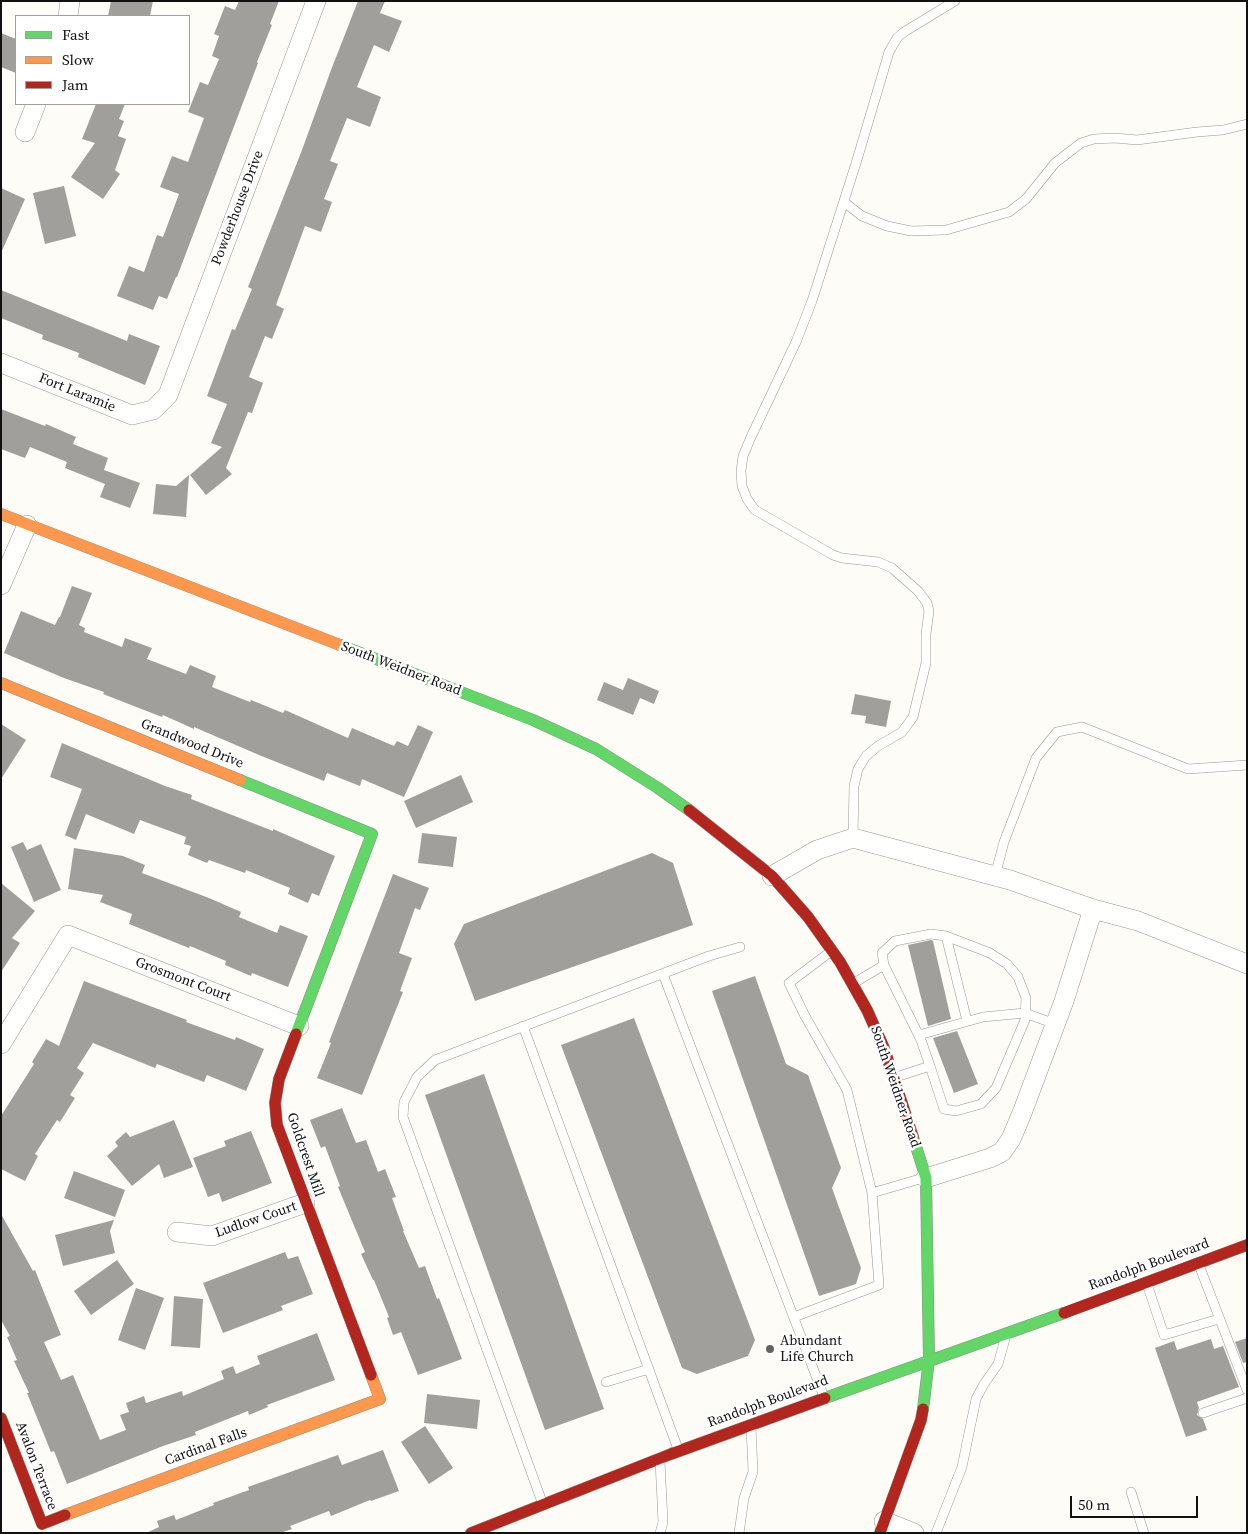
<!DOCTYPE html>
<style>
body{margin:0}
#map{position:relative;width:1248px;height:1534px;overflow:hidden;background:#fdfcf7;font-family:"Source Serif 4",serif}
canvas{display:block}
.frame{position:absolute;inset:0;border:2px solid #111;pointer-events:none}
.legend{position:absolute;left:15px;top:15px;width:175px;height:90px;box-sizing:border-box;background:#fff;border:1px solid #a0a0a0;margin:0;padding:6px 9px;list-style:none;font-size:15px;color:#111}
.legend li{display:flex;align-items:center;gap:10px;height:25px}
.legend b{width:25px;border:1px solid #a0a0a0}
.scale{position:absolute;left:1070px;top:1496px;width:128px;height:22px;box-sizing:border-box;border:2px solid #111;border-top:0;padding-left:6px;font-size:15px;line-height:18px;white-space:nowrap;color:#111;-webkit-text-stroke:4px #fff;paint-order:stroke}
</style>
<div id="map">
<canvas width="1248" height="1534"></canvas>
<div class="frame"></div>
<ul class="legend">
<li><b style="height:6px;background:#63d668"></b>Fast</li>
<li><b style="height:6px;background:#ff974d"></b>Slow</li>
<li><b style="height:6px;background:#b3261e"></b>Jam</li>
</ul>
<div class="scale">50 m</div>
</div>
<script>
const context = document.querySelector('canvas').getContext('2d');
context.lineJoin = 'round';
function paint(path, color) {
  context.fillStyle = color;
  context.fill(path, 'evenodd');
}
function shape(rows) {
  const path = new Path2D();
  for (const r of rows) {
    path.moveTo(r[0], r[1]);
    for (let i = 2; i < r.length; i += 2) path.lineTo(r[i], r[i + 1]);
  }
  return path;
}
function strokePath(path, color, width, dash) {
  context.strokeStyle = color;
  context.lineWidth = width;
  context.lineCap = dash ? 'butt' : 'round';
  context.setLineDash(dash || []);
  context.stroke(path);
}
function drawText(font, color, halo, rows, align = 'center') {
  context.font = font + ' "Source Serif 4",serif';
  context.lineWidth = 5;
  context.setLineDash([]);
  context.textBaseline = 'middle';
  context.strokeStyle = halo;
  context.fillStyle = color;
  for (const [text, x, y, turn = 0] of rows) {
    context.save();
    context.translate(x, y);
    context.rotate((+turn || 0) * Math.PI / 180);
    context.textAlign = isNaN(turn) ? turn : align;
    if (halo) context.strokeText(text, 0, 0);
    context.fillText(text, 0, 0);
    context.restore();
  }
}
paint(shape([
 [111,1,153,1,150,16,108,16],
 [239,1,279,1,270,24,272,25,257,62,258,63,177,277,176,277,167,299,159,296,153,310,117,296,129,266,144,272,157,235,163,237,179,194,160,187,172,156,188,162,204,118,188,112,200,82,208,85,219,59,212,56,219,36,214,34,225,6,235,10],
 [358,1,385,1,380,13,402,21,389,52,374,45,357,87,381,97,370,127,347,118,330,161,338,164,324,199,332,202,321,232,305,226,276,305,284,309,272,339,265,336,249,377,263,383,252,413,248,412,226,468,232,474,206,495,190,475,222,447,211,443,227,404,207,396,232,329,235,330,252,289,248,287,302,150,331,70],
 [1,33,16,39,16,73,1,67],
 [96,104,125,104,119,119,124,121,118,136,126,139,115,170,120,174,103,199,71,177,95,143,82,139],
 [64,186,76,236,45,244,33,193],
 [1,188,25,199,1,253],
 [1,290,127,341,129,334,160,346,145,385,78,357,79,353,42,339,43,335,1,318],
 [1,409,45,426,46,424,76,437,73,444,108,458,104,470,140,483,130,508,100,497,105,484,65,468,67,462,30,447,25,458,1,449],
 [189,475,186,517,153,514,156,484,176,486],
 [72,586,92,593,79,625,85,628,84,632,122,647,125,638,152,648,147,659,186,674,190,665,216,676,212,687,250,702,251,700,283,713,285,710,348,738,352,728,394,746,397,741,408,746,418,725,433,732,404,797,362,779,360,786,327,773,324,781,259,755,194,727,194,729,163,715,162,717,103,694,104,692,64,678,4,653,21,611,55,625,59,617,60,617],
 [628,678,659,691,654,704,640,698,633,715,597,700,604,682,623,690],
 [855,694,891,701,886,727,865,723,866,716,851,714],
 [1,724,26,740,1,779],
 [62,743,165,786,192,795,191,799,273,831,273,829,335,856,319,896,312,893,308,903,288,894,290,888,246,870,245,873,209,860,207,863,188,855,191,846,184,844,186,837,140,820,134,834,86,814,76,840,65,835,82,789,50,777],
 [461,775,473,802,416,828,404,801],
 [422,833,457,837,453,867,418,863],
 [23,842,27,850,41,844,61,890,34,902,11,847],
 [74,848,123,856,145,865,142,873,209,898,241,912,239,917,277,933,280,925,308,936,288,987,252,973,251,976,225,965,226,961,190,946,189,948,129,924,132,914,100,902,103,895,68,889],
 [652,853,673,863,693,925,475,1001,454,944,464,924],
 [393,874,429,888,420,910,415,908,399,953,412,958,400,991,403,992,362,1095,317,1078,331,1043,329,1042],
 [1,883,35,911,12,938,20,943,1,972],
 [931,940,933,941,951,1019,928,1026,908,945],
 [755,976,786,1064,808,1075,841,1168,832,1188,861,1268,856,1284,819,1296,712,991],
 [84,981,187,1020,186,1022,235,1040,236,1037,264,1049,246,1091,207,1075,204,1082,157,1064,155,1068,93,1043,77,1068,84,1073,70,1095,75,1098,60,1122,57,1120,35,1154,38,1156,25,1181,1,1169,1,1116,34,1064,32,1062,46,1039,59,1046],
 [634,1018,755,1340,748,1356,697,1374,682,1368,561,1045],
 [957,1031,978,1084,954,1093,933,1038],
 [484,1074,604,1409,545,1430,425,1095],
 [342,1108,356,1143,366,1140,378,1172,385,1169,396,1197,392,1198,404,1231,403,1231,419,1268,425,1266,437,1299,439,1298,462,1359,418,1375,401,1332,393,1335,387,1318,389,1317,374,1280,373,1280,361,1254,365,1252,338,1187,340,1186,325,1146,321,1148,310,1120],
 [174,1120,193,1167,164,1178,159,1164,132,1186,107,1156,118,1146,115,1142,126,1132,130,1137],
 [251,1131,272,1183,222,1202,219,1193,208,1197,193,1158,226,1146,224,1141],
 [74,1171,125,1190,115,1217,64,1198],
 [1,1214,33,1271,35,1270,61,1335,44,1342,61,1380,73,1375,100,1440,126,1430,120,1415,129,1412,126,1403,144,1396,146,1403,182,1391,183,1396,224,1379,221,1371,233,1366,236,1374,260,1364,257,1356,317,1333,335,1380,267,1405,268,1407,249,1415,248,1411,195,1432,196,1435,163,1446,67,1484,54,1451,51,1452,27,1393,29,1393,14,1361,17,1360,7,1337,10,1336,1,1320],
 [114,1220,110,1231,115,1253,63,1266,55,1235],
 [285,1252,288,1259,298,1256,313,1294,281,1306,283,1310,223,1333,203,1283],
 [117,1260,134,1284,91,1315,74,1291],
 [136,1288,164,1298,145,1350,118,1340],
 [174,1296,203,1299,200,1348,171,1346],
 [1247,1338,1247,1362,1243,1363,1235,1342],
 [1211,1339,1214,1349,1223,1346,1239,1387,1197,1402,1199,1408,1197,1415,1203,1419,1207,1430,1186,1437,1155,1348,1174,1341,1177,1350],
 [427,1394,480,1400,477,1429,424,1423],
 [425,1426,453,1468,429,1484,401,1442],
 [383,1450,399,1491,371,1501,370,1500,331,1516,329,1511,290,1526,292,1529,280,1533,146,1533,159,1527,157,1521,174,1515,176,1520,214,1505,213,1503,249,1490,248,1487,338,1455,342,1465]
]), '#a19f9c');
const lane = shape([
 [844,202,862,216,887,226,911,231,946,230,1009,212,1026,199,1055,163,1081,143,1094,139,1115,138,1137,140,1197,132,1223,130,1247,124],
 [853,838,854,786,858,769,866,756,878,746,902,732,913,717,926,663,926,634,929,611,927,603,918,591,892,568,878,562,842,558,833,555,755,510,747,499,742,486,741,471,743,456,751,437,796,342,812,301,857,160,889,52,897,38,904,32,955,1],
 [995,876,1004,842,1036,758,1057,732,1082,727,1188,769,1247,765],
 [946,936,967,1021],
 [663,974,824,1397],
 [854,983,884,965],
 [523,1026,678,1449],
 [919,1035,983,1017,1025,1013,1055,1024],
 [896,1077,930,1066,944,1109,956,1111,981,1104,996,1088,1025,1020,1026,998,1018,977,1007,964,990,953,946,936,931,934,895,941,882,953,884,965,921,1040,930,1066],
 [872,1193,923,1178],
 [1199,1265,1247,1390],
 [1147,1284,1164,1335,1219,1319],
 [794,1317,879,1285,872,1193,847,1090,805,1016,789,983,830,952],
 [606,1382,649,1369],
 [1203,1413,1247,1398],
 [1131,1492,1144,1533],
 [542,1502,403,1117,404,1102,417,1077,435,1060,709,956,740,947],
 [660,1533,663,1522,660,1461],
 [739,1533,744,1498,753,1472,751,1427],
 [936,1533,962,1467,976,1399,984,1384,998,1364,1005,1339]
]);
const street = shape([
 [68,16,70,1],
 [25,132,36,104],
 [1,363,132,415,153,410,168,395,316,1],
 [1,585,27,525],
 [772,876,817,850,853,838,1010,880,1093,909,1138,921,1247,964],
 [1,1044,68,935,299,1026],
 [926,1178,990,1158,1002,1152,1011,1139,1022,1113,1064,1001,1093,909],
 [177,1232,212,1236,305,1203],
 [884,1521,914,1533]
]);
const fast = shape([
 [340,645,533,720,596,749,658,788,689,810],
 [240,780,372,834,296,1034],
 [913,1137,926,1178,929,1360,923,1409],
 [825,1398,1064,1313]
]);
const slow = shape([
 [1,514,340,645],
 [1,683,240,780],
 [65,1515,380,1399,371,1375]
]);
const jam = shape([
 [689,810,772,876,808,917,840,962,867,1010,884,1048,913,1137],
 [296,1034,279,1079,275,1103,277,1125,371,1375],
 [1064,1313,1247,1245],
 [1,1418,42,1524,65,1515],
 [471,1533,671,1454,825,1398],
 [880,1533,921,1420,923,1409]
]);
strokePath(lane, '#979795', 10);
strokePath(street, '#979795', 20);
strokePath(fast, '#8e8d8b', 12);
strokePath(slow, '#8e8d8b', 12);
strokePath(jam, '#8e8d8b', 12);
strokePath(lane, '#fffffe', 9);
strokePath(street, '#fffffe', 19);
strokePath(fast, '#63d668', 11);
strokePath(slow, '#ff974d', 11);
strokePath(jam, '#b3261e', 11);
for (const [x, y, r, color] of [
 [770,1349,5,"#646362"]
]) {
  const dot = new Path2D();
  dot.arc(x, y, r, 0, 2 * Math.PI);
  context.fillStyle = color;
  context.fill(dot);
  strokePath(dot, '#fff', 2);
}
drawText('14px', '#111', '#fff', [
 ["Powderhouse Drive",238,208,-69],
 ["Fort Laramie",77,393,22],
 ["South Weidner Road",401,669,21],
 ["Grandwood Drive",192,744,22],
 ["Grosmont Court",183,980,21],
 ["South Weidner Road",895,1087,71],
 ["Goldcrest Mill",305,1155,71],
 ["Ludlow Court",256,1220,-19],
 ["Randolph Boulevard",1149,1265,-20],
 ["Randolph Boulevard",768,1402,-20],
 ["Cardinal Falls",206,1447,-20],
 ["Avalon Terrace",36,1466,69]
]);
drawText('14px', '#111', '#fff', [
 ["Abundant",780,1341],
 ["Life Church",780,1357]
], 'left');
</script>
